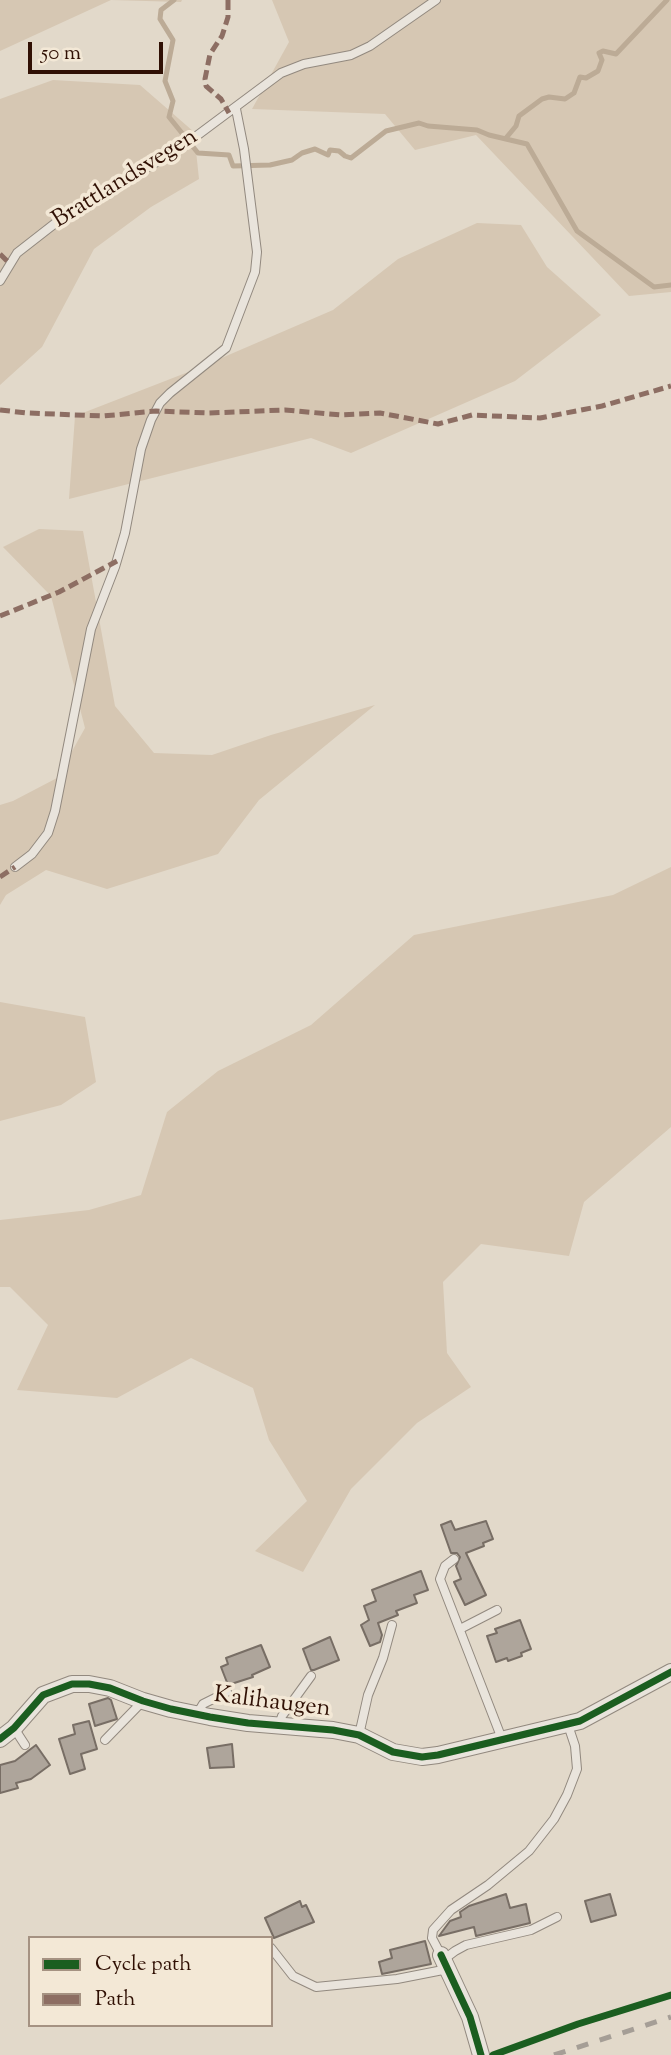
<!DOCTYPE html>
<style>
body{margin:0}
#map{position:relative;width:671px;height:2055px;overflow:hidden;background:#e2d9ca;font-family:"Sorts Mill Goudy",serif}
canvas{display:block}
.legend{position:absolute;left:28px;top:1936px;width:245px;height:91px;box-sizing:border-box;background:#f3e8d6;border:2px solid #a59282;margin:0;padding:9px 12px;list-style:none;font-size:21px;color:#301004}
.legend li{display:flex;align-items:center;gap:14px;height:35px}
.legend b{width:35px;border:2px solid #a59282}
.scale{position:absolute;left:28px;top:42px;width:135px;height:32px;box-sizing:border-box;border:4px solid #301004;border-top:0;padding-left:9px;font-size:21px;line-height:24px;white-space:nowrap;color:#301004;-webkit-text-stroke:5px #f3e8d6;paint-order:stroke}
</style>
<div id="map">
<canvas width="671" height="2055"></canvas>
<ul class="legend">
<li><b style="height:9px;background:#1b5e20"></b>Cycle path</li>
<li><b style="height:9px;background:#8d6e63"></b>Path</li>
</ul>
<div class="scale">50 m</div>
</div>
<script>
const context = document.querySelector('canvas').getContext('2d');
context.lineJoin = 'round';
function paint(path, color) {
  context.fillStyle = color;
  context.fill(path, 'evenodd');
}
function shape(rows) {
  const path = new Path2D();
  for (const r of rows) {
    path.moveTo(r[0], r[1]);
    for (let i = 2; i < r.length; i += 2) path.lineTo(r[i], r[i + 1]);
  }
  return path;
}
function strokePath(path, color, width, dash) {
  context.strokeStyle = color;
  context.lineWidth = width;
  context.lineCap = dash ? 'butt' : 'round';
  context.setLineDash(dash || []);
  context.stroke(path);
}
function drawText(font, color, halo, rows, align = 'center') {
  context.font = font + ' "Sorts Mill Goudy",serif';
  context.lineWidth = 7;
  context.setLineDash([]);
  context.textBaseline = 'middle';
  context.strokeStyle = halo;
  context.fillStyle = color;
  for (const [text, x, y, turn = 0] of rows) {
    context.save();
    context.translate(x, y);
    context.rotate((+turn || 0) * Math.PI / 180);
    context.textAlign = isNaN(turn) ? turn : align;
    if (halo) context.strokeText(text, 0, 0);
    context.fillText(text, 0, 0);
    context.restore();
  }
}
paint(shape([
 [0,0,182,0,181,2,111,0,0,51],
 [272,0,671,0,671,292,629,296,476,135,415,150,385,114,252,109,289,42],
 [53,80,140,85,194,132,199,179,151,207,94,249,42,347,0,385,0,99],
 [477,223,521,225,547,267,601,315,515,381,351,453,311,438,69,499,75,416,196,369,333,310,398,259],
 [39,529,83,531,115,706,154,753,212,755,271,735,375,705,259,800,218,854,107,889,46,870,6,895,0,905,0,805,13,801,57,778,85,728,51,596,3,547],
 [671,867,671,1127,584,1202,569,1256,481,1244,443,1282,447,1353,471,1387,417,1423,351,1489,303,1572,255,1551,307,1501,269,1440,253,1388,191,1358,117,1398,17,1390,48,1325,10,1287,0,1287,0,1220,89,1210,141,1195,167,1112,218,1071,311,1025,414,935,613,895],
 [0,1002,85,1017,96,1082,61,1105,0,1121]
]), '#d6c7b3');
strokePath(shape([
 [174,0,161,10,160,19,173,40,165,81,173,101,169,117,198,153,229,155,233,166,270,165,292,160,302,153,315,149,328,155,330,150,339,151,345,156,351,158,386,131,419,123,428,126,477,130,489,135,527,144,577,231,654,287,671,285],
 [506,138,516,126,519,116,542,99,549,97,565,99,574,93,580,77,586,78,598,71,602,60,599,53,603,51,616,54,667,0]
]), '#bcab96', 5);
const building = shape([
 [451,1521,455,1530,486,1521,493,1539,483,1543,484,1546,466,1553,486,1595,465,1605,454,1582,461,1579,456,1566,460,1557,457,1553,451,1553,441,1525,451,1521],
 [421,1571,428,1590,414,1595,417,1603,396,1611,398,1615,378,1623,382,1635,380,1642,370,1646,361,1625,369,1620,364,1606,376,1601,372,1590,421,1571],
 [520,1620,531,1649,521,1653,522,1656,508,1661,507,1658,496,1662,487,1636,497,1633,495,1629,520,1620],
 [330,1637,339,1660,314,1670,311,1670,303,1649,330,1637],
 [261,1645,270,1667,252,1675,253,1677,228,1685,221,1667,228,1664,226,1658,261,1645],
 [108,1698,111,1700,117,1719,95,1726,89,1704,108,1698],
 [89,1721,97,1749,81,1754,85,1769,70,1774,59,1739,75,1734,73,1725,89,1721],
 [232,1744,234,1767,210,1768,207,1748,232,1744],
 [36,1745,50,1765,31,1779,16,1783,18,1788,0,1793,0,1765,15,1761,36,1745],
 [506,1894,510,1908,526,1904,530,1923,476,1936,474,1927,439,1936,450,1921,461,1917,460,1912,469,1906,506,1894],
 [610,1894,616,1915,591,1922,585,1901,610,1894],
 [300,1901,302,1907,306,1905,314,1922,274,1938,265,1918,300,1901],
 [425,1941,431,1964,382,1974,379,1962,392,1958,390,1950,425,1941]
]);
paint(building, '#aea59b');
strokePath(building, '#786e65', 2);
const lane = shape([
 [0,281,17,253,76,207,175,152,281,73,304,64,351,55,370,46,436,0],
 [15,867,32,854,48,833,55,811,91,629,115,567,125,533,141,449,151,420,160,403,170,393,226,348,255,272,257,252,244,149,236,109],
 [454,1559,445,1566,440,1579,502,1739],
 [460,1629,497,1610],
 [197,1714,203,1704,227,1692],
 [279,1725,282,1716,311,1676],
 [14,1728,25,1745],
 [359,1735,368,1695,383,1658,392,1625],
 [105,1740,143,1701],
 [271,1948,293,1976,316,1987,397,1979,448,1969],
 [441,1955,432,1938,433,1930,451,1910,488,1885,529,1851,554,1819,567,1795,577,1769,575,1746,568,1725],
 [443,1960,455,1951,466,1945,531,1930,557,1917]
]);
const street = shape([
 [0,1739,14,1728,43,1695,72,1684,89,1684,110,1688,143,1701,171,1709,210,1717,248,1723,333,1730,359,1735,393,1752,422,1757,438,1755,580,1721,671,1672],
 [441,1955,470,2017,481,2055]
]);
strokePath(lane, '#92897f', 10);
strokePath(street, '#92897f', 18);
strokePath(lane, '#e9e4dc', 8);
strokePath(street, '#e9e4dc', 16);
strokePath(shape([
 [554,2055,671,2017]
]), '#a59e96', 5, [12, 12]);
strokePath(shape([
 [228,0,228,17,222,36,210,54,205,79,206,86,221,99,229,113],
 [0,254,10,264],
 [0,410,27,413,103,416,156,411,209,413,285,410,341,415,380,413,438,424,472,415,540,418,602,406,671,386],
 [0,616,59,592,117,561],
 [0,877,15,867]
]), '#8d6e63', 5, [10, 5]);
strokePath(shape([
 [0,1739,14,1728,43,1695,72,1684,89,1684,110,1688,143,1701,171,1709,210,1717,248,1723,333,1730,359,1735,393,1752,422,1757,438,1755,580,1721,671,1672],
 [441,1955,470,2017,481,2055],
 [493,2055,578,2024,671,1995]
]), '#1b5e20', 7);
drawText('24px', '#301004', '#f3e8d6', [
 ["Brattlandsvegen",126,180,-32],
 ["Kalihaugen",272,1704,7]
]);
</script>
